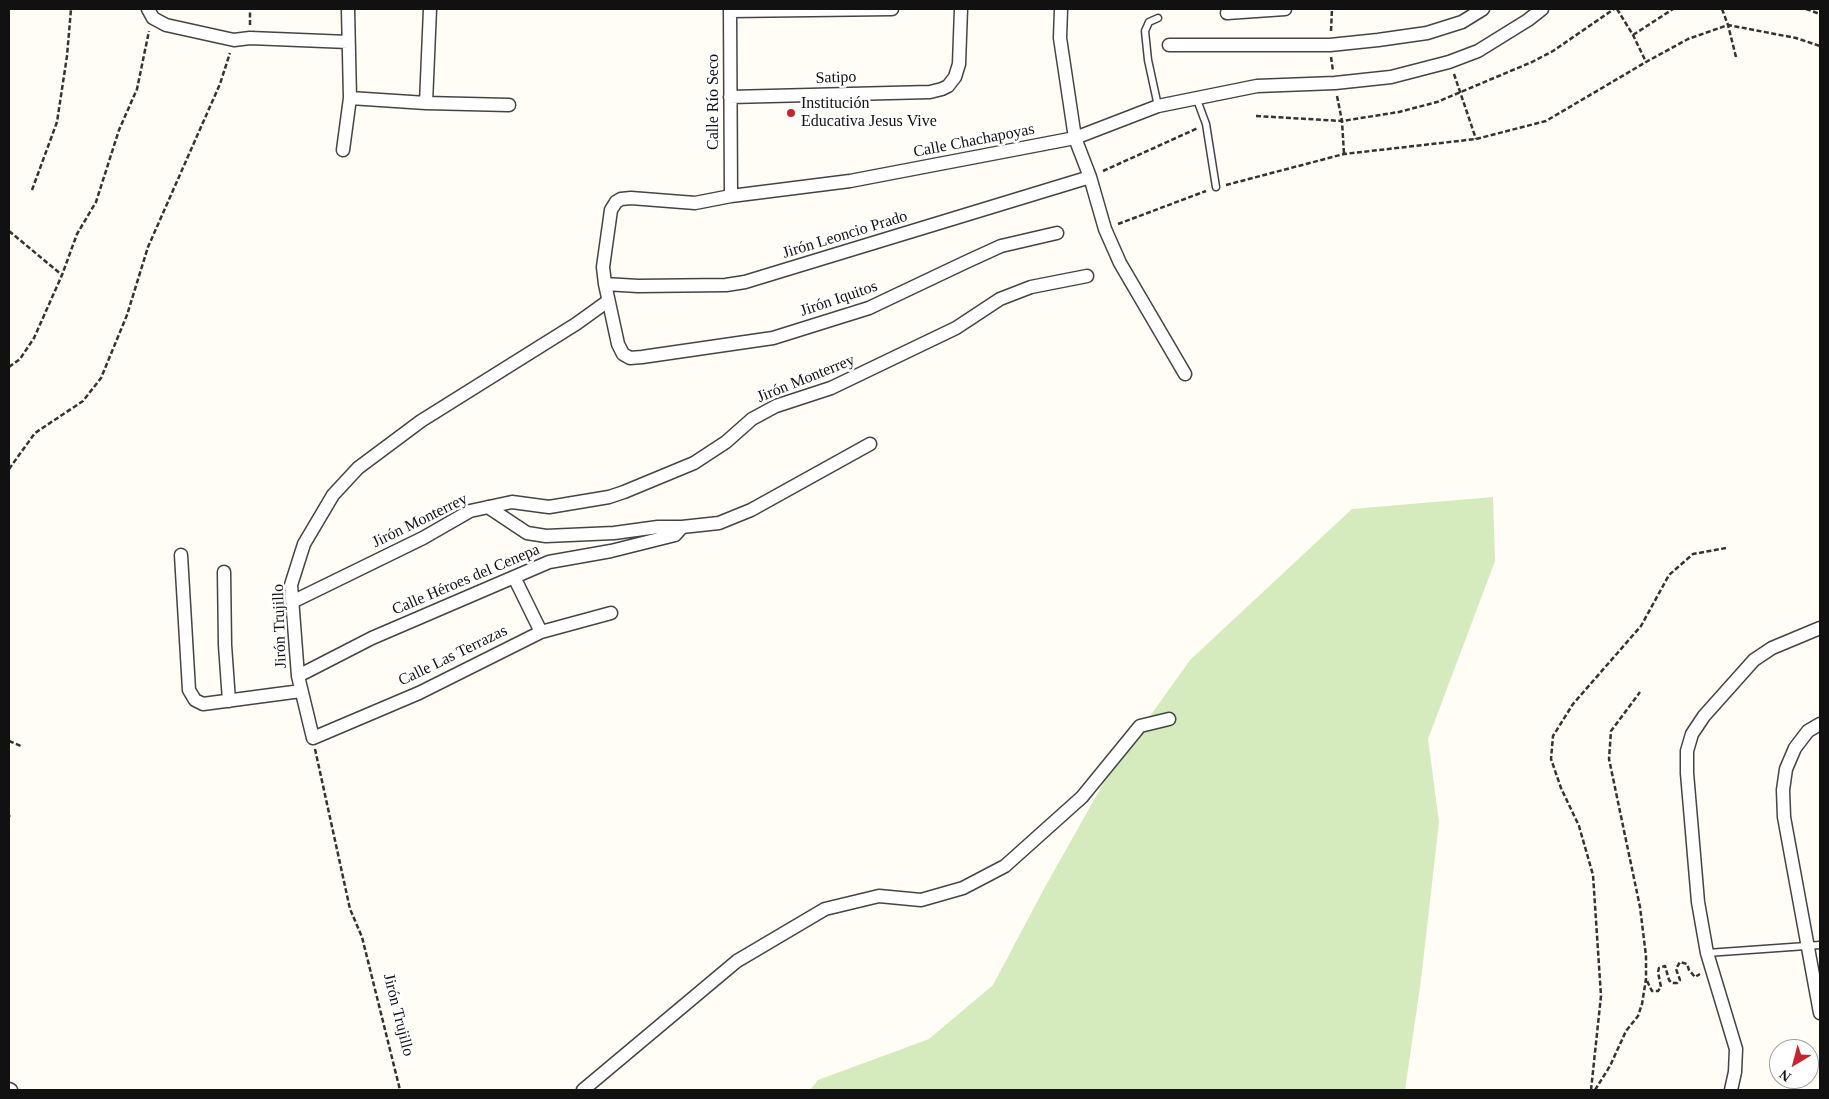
<!DOCTYPE html>
<meta charset="utf-8">
<style>
body{margin:0}
#map{position:relative;width:1829px;height:1099px;overflow:hidden;background:#fffdf5;font-family:"Times New Roman",serif}
canvas{display:block}
.frame{position:absolute;inset:0;border:10px solid #111;pointer-events:none}
.north{position:absolute;left:1769px;top:1039px;width:50px;height:50px;box-sizing:border-box;background:#fff;border:1px solid #a0a0a0;border-radius:50%;rotate:217deg;font-size:14px;font-weight:700;line-height:20px;text-align:center;color:#111}
.north::after{content:'';display:block;margin:auto;width:18px;height:22px;background:#c4262e;clip-path:polygon(50% 0,100% 100%,50% 72%,0 100%)}
</style>
<div id="map">
<canvas width="1829" height="1099"></canvas>
<div class="frame"></div>
<div class="north">N</div>
</div>
<script>
const context = document.querySelector('canvas').getContext('2d');
context.lineJoin = 'round';
function paint(path, color) {
  context.fillStyle = color;
  context.fill(path, 'evenodd');
}
function shape(rows) {
  const path = new Path2D();
  for (const r of rows) {
    path.moveTo(r[0], r[1]);
    for (let i = 2; i < r.length; i += 2) path.lineTo(r[i], r[i + 1]);
  }
  return path;
}
function strokePath(path, color, width, dash) {
  context.strokeStyle = color;
  context.lineWidth = width;
  context.lineCap = dash ? 'butt' : 'round';
  context.setLineDash(dash || []);
  context.stroke(path);
}
function drawText(font, color, halo, rows, align = 'center') {
  context.font = font + ' "Times New Roman",serif';
  context.lineWidth = 5;
  context.setLineDash([]);
  context.textBaseline = 'middle';
  context.strokeStyle = halo;
  context.fillStyle = color;
  for (const [text, x, y, turn = 0] of rows) {
    context.save();
    context.translate(x, y);
    context.rotate((+turn || 0) * Math.PI / 180);
    context.textAlign = isNaN(turn) ? turn : align;
    if (halo) context.strokeText(text, 0, 0);
    context.fillText(text, 0, 0);
    context.restore();
  }
}
paint(shape([
 [1493,497,1495,561,1428,739,1439,822,1421,980,1405,1090,810,1090,818,1080,929,1039,993,985,1045,887,1108,775,1190,660,1352,509]
]), '#d5ebbd');
const service = shape([
 [1158,18,1149,22,1145,31,1148,60,1158,106],
 [1196,97,1206,124,1216,187],
 [1707,953,1820,945]
]);
const minor = shape([
 [148,9,153,18,166,25,234,40,250,38,348,42],
 [730,9,731,196],
 [1061,9,1060,38,1075,138,1090,177,1105,229,1120,263,1185,374],
 [730,11,892,9],
 [1227,13,1285,9],
 [1169,45,1330,45,1378,40,1427,33,1462,22,1483,9],
 [730,97,930,92,942,89,948,86,955,77,959,64,961,9],
 [350,98,426,103,509,105],
 [426,103,430,9],
 [343,150,350,98,348,9],
 [1057,233,1001,246,966,262,869,308,773,338,642,357,630,358,623,354,618,344,605,284,603,267,611,210,616,202,621,199,631,198,695,203,731,196,850,181,1075,138,1158,106,1257,86,1335,83,1391,77,1449,62,1478,51,1528,20,1542,9],
 [605,284,638,286,726,285,745,282,1090,177],
 [608,301,576,324,421,421,358,468,333,495,304,544,291,585,298,676,313,738,419,693,541,632,611,613],
 [488,507,527,533,546,536,614,533,658,527,682,527,719,523,751,510,870,444],
 [181,555,189,690,195,700,203,704,301,691],
 [224,572,225,645,229,701],
 [514,577,541,632],
 [292,602,423,538,470,511,512,502,549,507,609,497,624,492,694,463,726,442,752,419,776,406,831,388,956,328,1000,299,1031,287,1087,276],
 [298,676,372,638,549,562,611,551,675,535,682,527],
 [1820,724,1808,731,1795,748,1786,769,1783,790,1784,817,1820,1013],
 [9,1089,11,1090],
 [583,1090,737,961,825,909,879,896,921,900,963,888,1005,866,1082,797,1140,726,1169,719],
 [1731,1090,1735,1072,1736,1049,1707,953,1698,902,1687,773,1687,751,1692,734,1704,716,1754,660,1772,648,1820,628]
]);
strokePath(service, '#444', 9);
strokePath(minor, '#444', 15);
strokePath(shape([
 [1617,9,1633,35,1646,62],
 [1722,9,1728,25,1736,57],
 [1806,9,1820,14],
 [250,25,250,9],
 [1331,31,1332,9],
 [1633,35,1673,9],
 [1331,57,1333,71],
 [1454,74,1476,139],
 [1337,96,1342,121,1344,154],
 [1256,116,1342,121,1399,112,1437,102,1532,62,1553,51,1614,9],
 [1103,171,1198,128],
 [1226,185,1344,154,1476,139,1546,121,1646,62,1688,39,1728,25,1796,38,1820,46],
 [32,190,57,122,67,56,71,9],
 [1118,224,1206,191],
 [9,231,62,275],
 [9,367,20,359,34,338,62,275,77,234,96,202,119,130,137,89,149,31],
 [9,469,35,433,83,401,101,378,127,315,148,247,220,84,230,53],
 [9,741,21,746],
 [315,749,350,909,362,937,400,1090],
 [9,816,10,817],
 [1647,981,1652,991,1658,991,1661,987,1658,972,1659,968,1665,966,1669,980,1672,983,1677,983,1680,980,1676,969,1680,962,1687,964,1689,970,1695,977,1700,974],
 [1591,1090,1601,996,1593,875,1579,826,1561,788,1551,759,1553,736,1573,704,1641,626,1669,575,1693,554,1726,548],
 [1595,1090,1610,1066,1626,1031,1638,1016,1642,1004,1646,979,1646,956,1640,907,1609,759,1611,731,1640,692]
]), '#333', 2.5, [5, 2.5]);
strokePath(service, '#fff', 6);
strokePath(minor, '#fff', 12);
for (const [x, y, r, color] of [
 [791,113,5,"#c4262e"]
]) {
  const dot = new Path2D();
  dot.arc(x, y, r, 0, 2 * Math.PI);
  context.fillStyle = color;
  context.fill(dot);
  strokePath(dot, '#fff', 2);
}
drawText('16px', '#111', '#fff', [
 ["Satipo",836,78,-2],
 ["Calle Río Seco",714,102,-90],
 ["Calle Chachapoyas",974,141,-11],
 ["Jirón Leoncio Prado",845,235,-17],
 ["Jirón Iquitos",839,299,-19],
 ["Jirón Monterrey",806,379,-22],
 ["Jirón Monterrey",420,521,-26],
 ["Calle Héroes del Cenepa",466,580,-23],
 ["Jirón Trujillo",280,626,-92],
 ["Calle Las Terrazas",453,656,-26],
 ["Jirón Trujillo",398,1015,76]
]);
drawText('16px', '#111', '#fff', [
 ["Institución",801,104],
 ["Educativa Jesus Vive",801,122]
], 'left');
</script>
